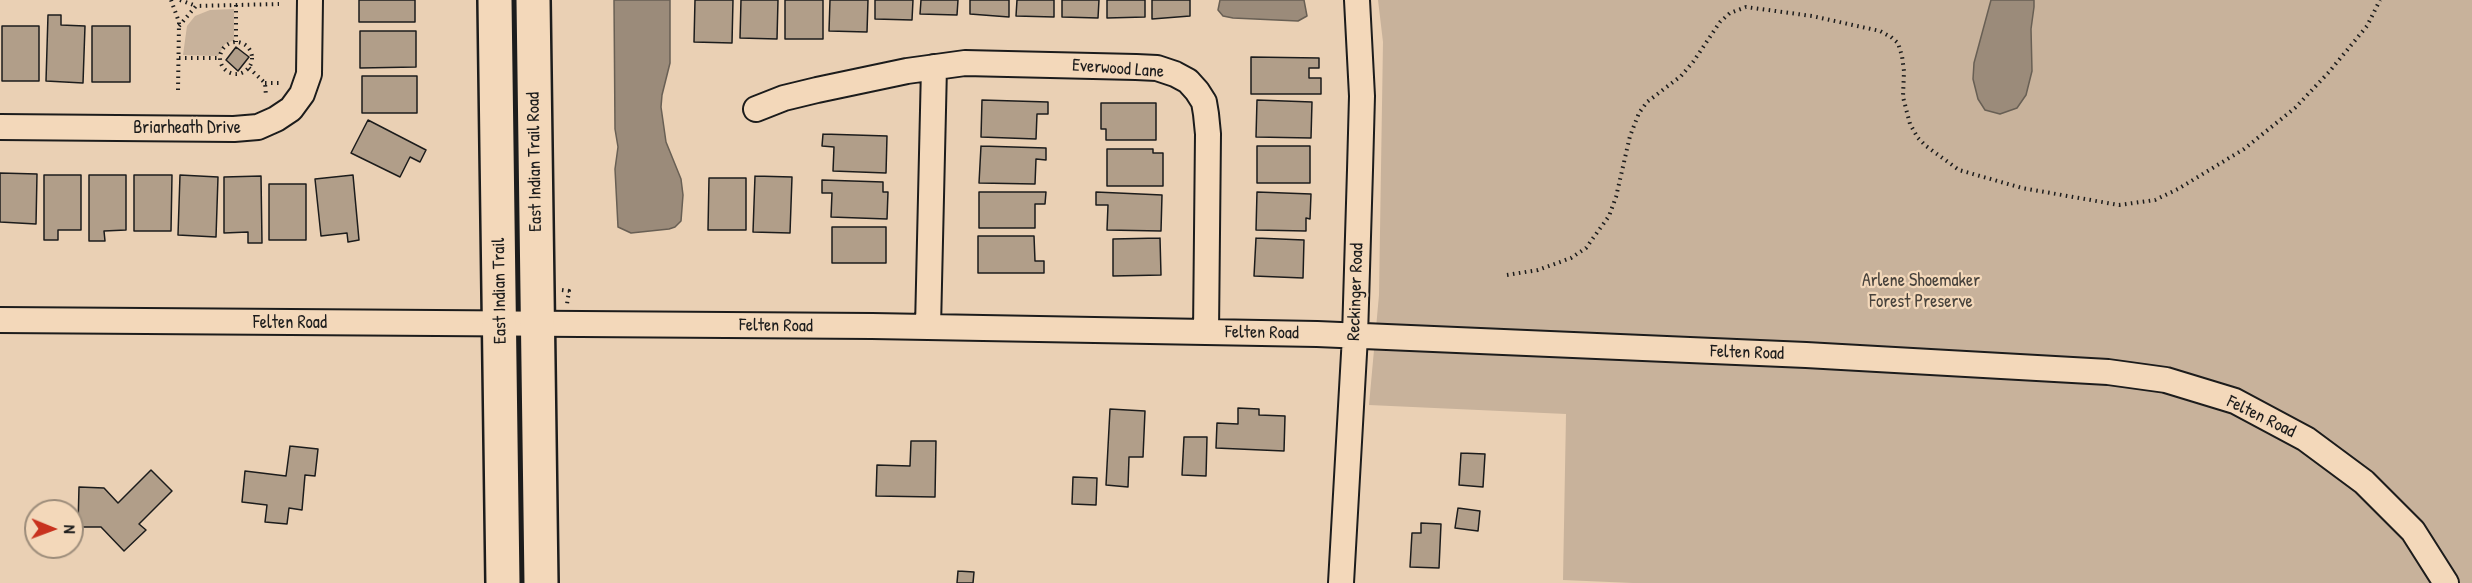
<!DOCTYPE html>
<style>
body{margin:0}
#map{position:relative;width:2472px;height:583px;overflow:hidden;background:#ead0b4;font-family:"Patrick Hand",sans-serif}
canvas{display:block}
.north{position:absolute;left:24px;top:499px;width:60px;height:60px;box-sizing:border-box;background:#f3d8ba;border:2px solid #9d8d7b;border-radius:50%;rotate:91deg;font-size:16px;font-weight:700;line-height:24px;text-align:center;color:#1c1c1c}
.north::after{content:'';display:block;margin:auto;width:21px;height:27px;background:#c8321e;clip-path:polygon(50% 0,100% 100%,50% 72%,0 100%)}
</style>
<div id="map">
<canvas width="2472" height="583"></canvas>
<div class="north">N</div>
</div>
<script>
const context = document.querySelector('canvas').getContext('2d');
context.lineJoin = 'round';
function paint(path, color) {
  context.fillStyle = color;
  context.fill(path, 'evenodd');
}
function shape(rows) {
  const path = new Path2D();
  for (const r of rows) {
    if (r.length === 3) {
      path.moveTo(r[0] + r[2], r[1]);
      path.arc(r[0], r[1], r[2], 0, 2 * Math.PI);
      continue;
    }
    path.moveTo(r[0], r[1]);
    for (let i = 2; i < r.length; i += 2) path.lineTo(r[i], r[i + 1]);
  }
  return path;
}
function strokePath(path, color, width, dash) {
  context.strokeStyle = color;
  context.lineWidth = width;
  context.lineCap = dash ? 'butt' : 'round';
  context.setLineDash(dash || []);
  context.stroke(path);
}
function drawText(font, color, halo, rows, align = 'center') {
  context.font = font + ' "Patrick Hand",sans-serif';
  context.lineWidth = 4.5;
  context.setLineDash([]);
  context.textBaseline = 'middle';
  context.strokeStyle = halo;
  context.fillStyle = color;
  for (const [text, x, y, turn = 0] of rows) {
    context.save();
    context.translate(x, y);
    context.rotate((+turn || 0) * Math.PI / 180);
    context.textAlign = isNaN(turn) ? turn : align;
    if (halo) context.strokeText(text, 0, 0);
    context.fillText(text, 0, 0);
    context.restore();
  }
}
paint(shape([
 [507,0,521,0,519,144,507,11],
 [1378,0,2472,0,2472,583,1633,583,1563,580,1566,414,1369,405,1379,295,1383,42],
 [234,9,234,40,225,44,218,56,183,55,187,26,195,16,210,10]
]), '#c8b29b');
const water = shape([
 [614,0,670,0,670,63,662,95,661,107,666,142,681,179,683,195,681,221,675,227,669,229,631,233,618,227,615,169,618,147,615,129,614,0],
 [1220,0,1304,0,1307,16,1298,21,1233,18,1223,16,1218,10,1220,0],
 [1991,0,2034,0,2034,7,2031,29,2032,71,2026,95,2017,108,2000,114,1985,110,1978,99,1973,79,1974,63,1991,0]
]);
paint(water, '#9b8b7a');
strokePath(water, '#685f54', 1.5);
const building = shape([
 [359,0,415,0,415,22,359,22,359,0],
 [695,0,733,0,732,43,694,42,695,0],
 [741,0,778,0,777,39,740,38,741,0],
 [785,0,823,0,823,39,785,39,785,0],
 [830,0,868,0,867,32,829,31,830,0],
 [875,0,913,0,912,20,875,19,875,0],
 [921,0,958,0,957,15,920,14,921,0],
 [970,0,1009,0,1009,17,970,14,970,0],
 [1017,0,1054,0,1054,17,1016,16,1017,0],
 [1062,0,1099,0,1098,18,1062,17,1062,0],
 [1107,0,1145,0,1145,17,1107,18,1107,0],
 [1152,0,1190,0,1190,16,1152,19,1152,0],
 [48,15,61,15,61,25,85,26,83,83,46,81,48,15],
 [2,26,39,26,39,81,2,81,2,26],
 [92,26,130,26,130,82,92,82,92,26],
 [360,31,416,31,416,67,360,68,360,31],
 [236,47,249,57,238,71,226,60,236,47],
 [1251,57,1319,58,1319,68,1309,68,1309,78,1321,78,1321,94,1251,94,1251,57],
 [362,76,417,76,417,113,362,113,362,76],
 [982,100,1048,102,1048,114,1037,114,1036,139,981,137,982,100],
 [1257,100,1312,102,1311,138,1256,137,1257,100],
 [1101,103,1156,103,1156,140,1106,140,1106,129,1101,129,1101,103],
 [368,120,426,150,420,162,410,157,400,177,351,153,368,120],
 [823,134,887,136,886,173,833,171,834,147,822,146,823,134],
 [981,146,1046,148,1046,160,1036,159,1035,184,979,183,981,146],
 [1257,146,1310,146,1310,183,1257,183,1257,146],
 [1107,149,1153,149,1153,153,1163,153,1163,186,1107,186,1107,149],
 [0,173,37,174,36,224,0,222,0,173],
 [44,175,81,175,81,230,58,230,58,240,44,240,44,175],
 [89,175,126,175,126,230,104,231,105,241,89,241,89,175],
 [134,175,172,175,171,231,134,231,134,175],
 [180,175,218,177,216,237,178,235,180,175],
 [353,175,359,240,348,242,347,233,321,236,315,179,353,175],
 [261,176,262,243,248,243,248,232,224,233,224,177,261,176],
 [755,176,792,177,790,233,753,232,755,176],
 [709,178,746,178,746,230,708,230,709,178],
 [822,180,883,182,883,192,888,192,887,219,831,217,832,193,822,193,822,180],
 [269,184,306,184,306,240,269,240,269,184],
 [979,192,1046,192,1045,204,1035,204,1035,228,979,228,979,192],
 [1096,192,1162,195,1161,231,1107,230,1108,205,1096,205,1096,192],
 [1257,192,1311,194,1310,219,1306,218,1306,231,1256,230,1257,192],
 [832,227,886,227,886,263,832,263,832,227],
 [978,236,1034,236,1035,261,1044,261,1044,273,978,273,978,236],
 [1160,238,1161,275,1113,276,1113,239,1160,238],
 [1256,238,1304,240,1303,278,1254,276,1256,238],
 [1238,408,1259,409,1259,415,1285,416,1284,451,1216,448,1217,423,1238,424,1238,408],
 [1110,409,1145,411,1143,457,1129,457,1128,487,1106,485,1110,409],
 [1184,437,1207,437,1206,476,1182,475,1184,437],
 [911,441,936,441,935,497,876,496,877,465,910,466,911,441],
 [290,446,318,449,315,476,305,475,302,510,289,508,287,524,265,522,267,505,242,502,245,471,286,476,290,446],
 [1461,453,1485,454,1483,487,1459,485,1461,453],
 [151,470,172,491,139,524,146,530,124,551,101,527,78,527,79,487,104,488,118,503,151,470],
 [1073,477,1097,478,1096,505,1072,504,1073,477],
 [1458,508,1480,511,1478,531,1455,528,1458,508],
 [1421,523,1441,524,1439,568,1410,567,1412,533,1421,533,1421,523],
 [958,571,974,572,973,583,957,583,958,571]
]);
paint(building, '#b19e89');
strokePath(building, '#1c1c1c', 1.5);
const minor = shape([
 [756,109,784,98,817,90,907,71,965,63,1136,67,1157,68,1175,74,1188,81,1197,91,1204,102,1206,114,1208,134,1206,332],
 [0,127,234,129,258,127,276,119,291,109,302,94,309,74,310,0],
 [0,320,872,326,1317,334,1806,355,2108,372,2166,380,2235,401,2306,439,2364,482,2413,531,2446,583],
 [928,327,934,67],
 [1341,583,1355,336,1360,170,1362,96,1357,0]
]);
const secondary = shape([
 [495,0,503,583],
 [533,0,541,583]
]);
strokePath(minor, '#1c1c1c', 28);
strokePath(secondary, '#1c1c1c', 38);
strokePath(shape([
 [171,0,179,22,178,92],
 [180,0,196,6],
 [236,5,236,42],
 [179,26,196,6,279,4],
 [236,58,16],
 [179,58,220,58],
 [249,68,265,83,266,96],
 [265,83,279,83],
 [1507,275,1538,270,1571,258,1586,248,1609,216,1616,197,1630,136,1639,113,1647,102,1681,76,1693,62,1720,22,1730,13,1746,7,1812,16,1880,31,1891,37,1898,43,1902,56,1904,71,1903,97,1910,124,1918,138,1926,146,1959,170,2022,188,2119,205,2155,200,2178,189,2244,149,2295,108,2329,72,2367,26,2380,0],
 [562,290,569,291,567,304]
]), '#1c1c1c', 4, [1.5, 4.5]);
strokePath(minor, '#f3d8ba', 24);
strokePath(secondary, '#f3d8ba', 33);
drawText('18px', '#1c1c1c', '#f3d8ba', [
 ["Everwood Lane",1118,69,4],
 ["Briarheath Drive",187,128],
 ["East Indian Trail Road",535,162,-91],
 ["East Indian Trail",500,291,-91],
 ["Reckinger Road",1356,292,-88],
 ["Felten Road",290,323],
 ["Felten Road",776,326,1],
 ["Felten Road",1262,333,1],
 ["Felten Road",1747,353,2],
 ["Felten Road",2261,417,26]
]);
drawText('18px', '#47423c', '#f3d8ba', [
 ["Arlene Shoemaker",1921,281],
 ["Forest Preserve",1921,302]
]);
</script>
